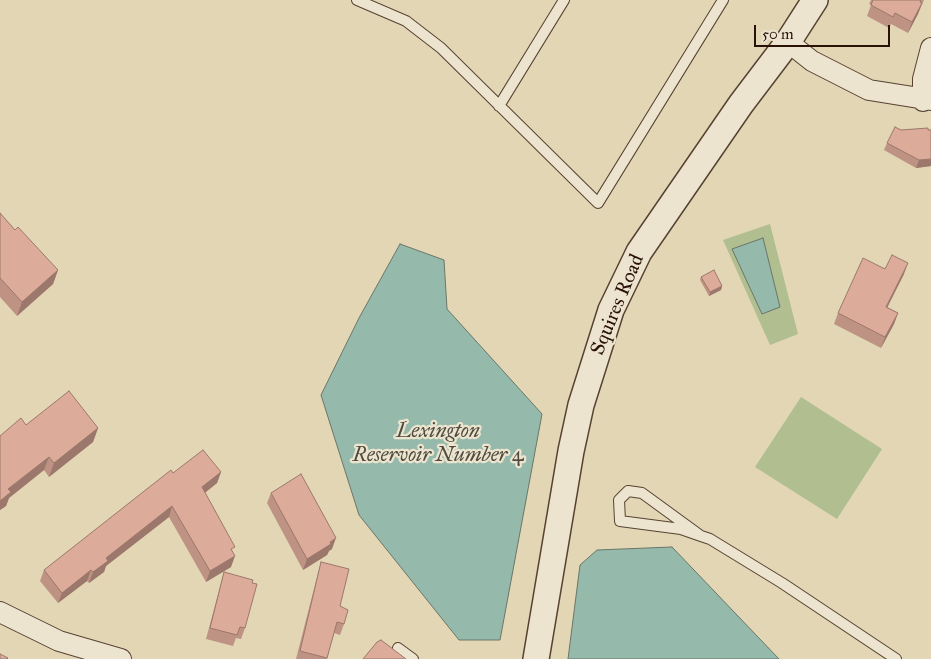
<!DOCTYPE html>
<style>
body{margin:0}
#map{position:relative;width:931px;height:659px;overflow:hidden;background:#e2d6b5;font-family:"IM FELL Great Primer",serif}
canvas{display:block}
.scale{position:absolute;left:754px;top:25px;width:136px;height:22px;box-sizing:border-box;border:2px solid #291106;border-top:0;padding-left:6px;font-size:15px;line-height:18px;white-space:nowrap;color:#291106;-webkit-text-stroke:4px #ece4cf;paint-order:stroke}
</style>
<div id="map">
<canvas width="931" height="659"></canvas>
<div class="scale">50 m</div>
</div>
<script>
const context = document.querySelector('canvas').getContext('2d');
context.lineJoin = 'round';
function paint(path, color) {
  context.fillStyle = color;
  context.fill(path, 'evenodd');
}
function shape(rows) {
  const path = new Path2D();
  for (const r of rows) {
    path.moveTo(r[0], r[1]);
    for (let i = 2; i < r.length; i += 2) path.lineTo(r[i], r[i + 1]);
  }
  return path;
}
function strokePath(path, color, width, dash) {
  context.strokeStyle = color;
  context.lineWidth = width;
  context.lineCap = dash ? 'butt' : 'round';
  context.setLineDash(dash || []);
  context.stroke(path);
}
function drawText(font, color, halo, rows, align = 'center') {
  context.font = font + ' "IM FELL Great Primer",serif';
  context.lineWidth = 4.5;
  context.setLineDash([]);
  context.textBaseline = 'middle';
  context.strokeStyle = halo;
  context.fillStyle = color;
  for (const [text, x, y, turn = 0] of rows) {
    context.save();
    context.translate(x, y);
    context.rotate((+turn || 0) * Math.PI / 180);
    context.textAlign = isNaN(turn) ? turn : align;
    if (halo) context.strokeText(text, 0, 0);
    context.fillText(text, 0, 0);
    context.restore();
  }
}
paint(shape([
 [770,224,798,334,770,345,723,240],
 [801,397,882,449,837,519,755,467]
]), '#b0be90');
const water = shape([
 [763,238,780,307,762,314,732,249,763,238],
 [400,244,444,260,447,309,542,414,500,640,459,640,359,515,321,395,359,318,400,244],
 [672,547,779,659,568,659,580,565,597,550,672,547]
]);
paint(water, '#95b9aa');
strokePath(water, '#6a7668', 1);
const service = shape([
 [357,0,406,21,441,48,598,203,723,0],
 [499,106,564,0],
 [701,536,642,493,628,491,619,500,620,521,681,529,701,536,710,539,782,583,896,659],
 [398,648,413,659]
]);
const minor = shape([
 [788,42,812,61,869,90,931,100],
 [923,101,923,79,931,48],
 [0,612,59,641,121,659]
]);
const tertiary = shape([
 [536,659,571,451,581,405,611,310,639,252,741,104,788,42,815,0]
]);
strokePath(service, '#574232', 12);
strokePath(minor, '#574232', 22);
strokePath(tertiary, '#574232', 28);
strokePath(service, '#ece4cf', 10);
strokePath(minor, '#ece4cf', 20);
strokePath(tertiary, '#ece4cf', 25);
paint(shape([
 [871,0,924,0,918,14,908,33,891,24,889,28,867,16,871,5,869,4],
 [901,130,931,130,931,166,916,168,884,150,887,143],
 [0,213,15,230,58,270,53,284,17,316,0,297],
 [885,269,904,274,887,307,898,313,894,324,881,348,834,324,838,313],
 [701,277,722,286,721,290,709,296,700,280],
 [26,425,98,428,93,442,49,477,44,470,9,498,6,506,0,510,0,436],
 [221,472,217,483,205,493,233,553,231,567,206,582,169,517,106,566,104,572,89,583,87,581,58,603,40,581,44,570,173,473],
 [271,493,332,549,329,551,327,555,303,570,267,503],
 [321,562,340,606,344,624,340,635,334,633,327,659,296,659,318,573],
 [224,572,245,628,241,639,236,638,233,646,206,639,221,583]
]), '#be9384');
paint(shape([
 [922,3,918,14,908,33,912,22],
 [931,159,931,166,916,168,919,160],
 [908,263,904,274,882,318,886,307],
 [58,270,53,284,17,316,22,302],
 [722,286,721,290,709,296,710,292],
 [898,313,894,324,881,348,885,337],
 [98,428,93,442,49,477,54,463],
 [49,457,44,470,9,498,6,506,0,510,0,501,8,489],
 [221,472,217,483,198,498,202,487],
 [172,506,169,517,106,566,104,572,89,583,93,572,106,558],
 [336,538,332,549,329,551,327,555,303,570,307,559,330,542],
 [235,556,231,567,206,582,210,571],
 [91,570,87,581,58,603,62,593]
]), '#9b786b');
const building = shape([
 [873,0,921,0,920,2,922,3,912,22,895,13,893,17,871,5,873,0],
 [895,127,901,130,928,128,928,130,931,130,931,159,919,160,887,143,895,127],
 [0,213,15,230,18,227,58,270,22,302,0,278,0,213],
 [892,255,908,263,886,307,898,313,885,337,838,313,863,258,885,269,892,255],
 [714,270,722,286,710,292,701,277,714,270],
 [69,391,98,428,54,463,49,457,8,489,11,492,0,501,0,436,21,418,26,425,69,391],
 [203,450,221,472,202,487,235,547,231,549,235,556,210,571,172,506,106,558,108,561,93,572,91,570,62,593,44,570,171,470,173,473,203,450],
 [301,474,336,538,330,542,331,544,307,559,271,493,301,474],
 [321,562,349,569,340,606,348,610,344,624,337,622,327,658,300,651,321,562],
 [224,572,253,580,252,583,257,584,245,628,240,627,237,635,210,628,224,572],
 [381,640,406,659,363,659,377,642,381,640],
 [0,654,8,658,7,659,0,659,0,654]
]);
paint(building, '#ddab99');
strokePath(building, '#9b786b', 1);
drawText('20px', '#291106', '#ece4cf', [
 ["Squires Road",618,305,-67]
]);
drawText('italic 21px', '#4f4c3f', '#ece4cf', [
 ["Lexington",438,432],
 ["Reservoir Number 4",438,456]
]);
</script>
